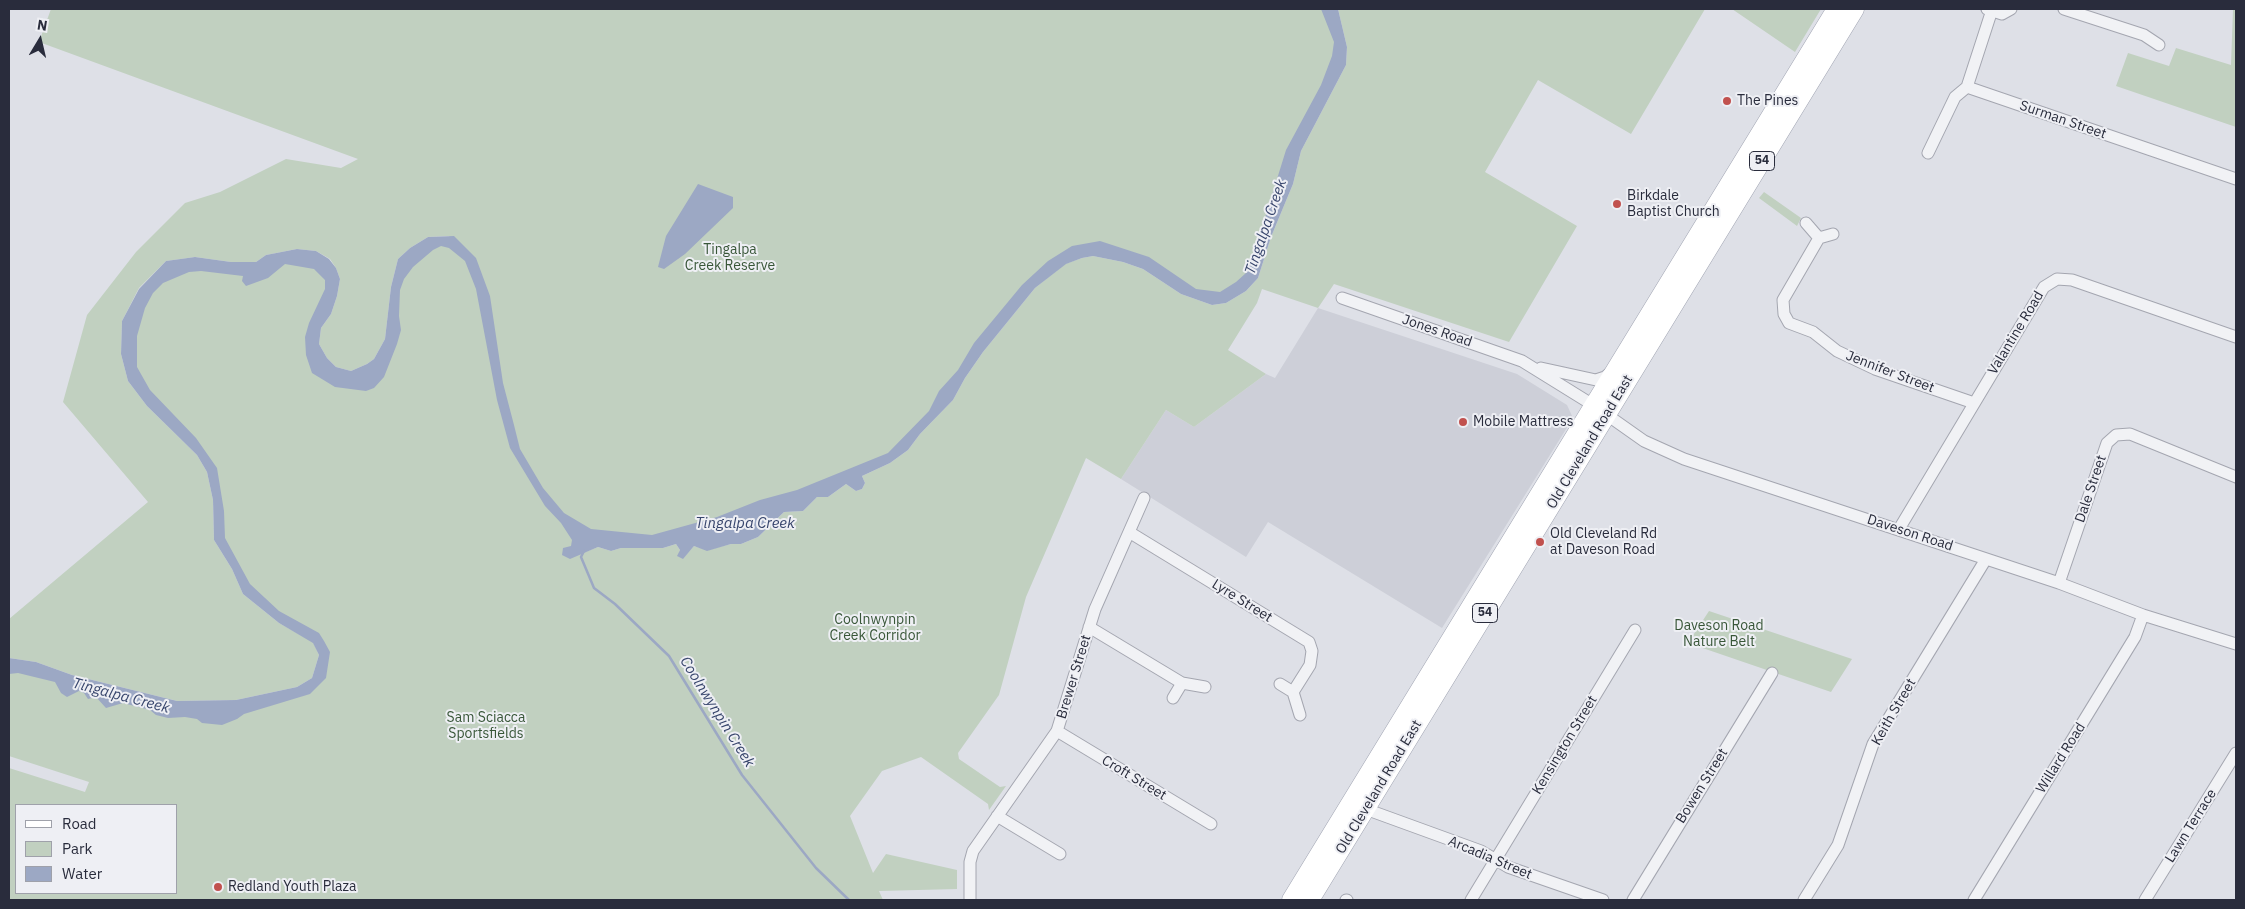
<!DOCTYPE html>
<style>
body{margin:0}
#map{position:relative;width:2245px;height:909px;overflow:hidden;background:#dee0e7;font-family:"IBM Plex Sans",sans-serif}
canvas{display:block}
.frame{position:absolute;inset:0;border:10px solid #292c3c;pointer-events:none}
.legend{position:absolute;left:15px;top:804px;width:162px;height:90px;box-sizing:border-box;background:#eeeff4;border:1px solid #9fa1aa;margin:0;padding:6px 9px;list-style:none;font-size:15px;color:#292c3c}
.legend li{display:flex;align-items:center;gap:10px;height:25px}
.legend b{width:25px;border:1px solid #9fa1aa}
.north{position:absolute;left:15px;top:15px;width:50px;height:50px;-webkit-text-stroke:4px #eeeff4;paint-order:stroke;rotate:9deg;font-size:14px;font-weight:700;line-height:20px;text-align:center;color:#292c3c}
.north::after{content:'';display:block;margin:auto;width:18px;height:22px;background:#292c3c;clip-path:polygon(50% 0,100% 100%,50% 72%,0 100%)}
</style>
<div id="map">
<canvas width="2245" height="909"></canvas>
<div class="frame"></div>
<ul class="legend">
<li><b style="height:6px;background:#fff"></b>Road</li>
<li><b style="height:14px;background:#c1d0c0"></b>Park</li>
<li><b style="height:14px;background:#9ca8c4"></b>Water</li>
</ul>
<div class="north">N</div>
</div>
<script>
const context = document.querySelector('canvas').getContext('2d');
context.lineJoin = 'round';
function paint(path, color) {
  context.fillStyle = color;
  context.fill(path, 'evenodd');
}
function shape(rows) {
  const path = new Path2D();
  for (const r of rows) {
    path.moveTo(r[0], r[1]);
    for (let i = 2; i < r.length; i += 2) path.lineTo(r[i], r[i + 1]);
  }
  return path;
}
function strokePath(path, color, width, dash) {
  context.strokeStyle = color;
  context.lineWidth = width;
  context.lineCap = dash ? 'butt' : 'round';
  context.setLineDash(dash || []);
  context.stroke(path);
}
function drawText(font, color, halo, rows, align = 'center') {
  context.font = font + ' "IBM Plex Sans",sans-serif';
  context.lineWidth = 4;
  context.setLineDash([]);
  context.textBaseline = 'middle';
  context.strokeStyle = halo;
  context.fillStyle = color;
  for (const [text, x, y, turn = 0] of rows) {
    context.save();
    context.translate(x, y);
    context.rotate((+turn || 0) * Math.PI / 180);
    context.textAlign = isNaN(turn) ? turn : align;
    if (halo) context.strokeText(text, 0, 0);
    context.fillText(text, 0, 0);
    context.restore();
  }
}
paint(shape([
 [1318,308,1517,374,1567,405,1573,418,1442,628,1268,522,1246,557,1121,479,1166,410,1194,427,1266,374,1275,378]
]), '#cdcfd8');
paint(shape([
 [51,9,1327,9,1339,53,1326,90,1293,150,1250,279,1224,297,1196,293,1139,260,1095,250,1065,257,1032,282,983,344,960,380,933,414,895,455,815,494,709,536,652,543,592,535,583,553,598,547,611,551,621,548,663,548,676,544,680,550,678,556,683,558,694,546,707,550,731,544,741,544,758,537,784,512,803,511,817,497,828,497,846,484,856,491,862,489,865,483,862,476,890,463,908,450,920,434,953,400,965,378,983,352,1035,288,1065,264,1082,258,1093,256,1123,262,1143,269,1181,294,1212,305,1226,303,1246,291,1258,278,1271,237,1293,184,1301,151,1346,65,1347,47,1338,9,1705,9,1631,134,1538,80,1485,172,1577,226,1509,342,1334,284,1318,308,1262,289,1257,303,1228,350,1266,374,1194,427,1166,410,1121,479,1086,458,1026,597,999,695,958,753,959,759,1000,787,1006,786,989,810,988,804,921,757,882,771,850,816,873,873,886,854,957,870,957,889,879,891,883,900,9,900,9,768,85,792,89,782,9,756,9,666,130,701,176,711,242,709,298,694,317,680,324,655,317,637,282,621,247,590,239,568,220,542,214,474,204,455,147,398,132,366,133,339,139,313,154,284,175,268,209,266,245,271,289,259,318,263,331,275,330,288,311,331,315,352,328,369,350,379,372,373,384,357,402,267,434,241,452,242,449,236,428,237,410,248,398,259,391,287,385,339,374,359,367,364,351,371,336,367,327,358,319,344,321,328,331,314,337,296,340,279,336,268,330,259,316,251,297,249,266,255,256,262,231,262,195,257,166,261,139,288,122,321,121,354,128,381,147,406,197,455,207,472,213,500,214,540,232,569,243,594,279,623,313,642,319,655,312,678,297,687,236,700,177,701,72,675,36,662,9,658,9,619,148,502,63,402,87,315,136,252,185,203,220,192,286,159,341,168,358,159,39,42],
 [16,805,176,805,176,893,16,893],
 [1732,9,1821,9,1795,52],
 [2233,9,2236,9,2236,127,2116,86,2128,53,2169,66,2176,48,2231,65],
 [1764,192,1801,218,1797,226,1759,198],
 [1709,611,1852,659,1831,692,1688,643]
]), '#c1d0c0');
paint(shape([
 [1321,9,1338,9,1347,47,1346,65,1301,151,1293,184,1271,237,1258,278,1246,291,1226,303,1212,305,1181,294,1143,269,1123,262,1093,256,1082,258,1066,264,1035,288,983,352,965,378,953,400,920,434,908,450,890,463,862,476,865,483,862,489,856,491,846,484,828,497,817,497,803,511,784,512,758,537,741,544,731,544,707,551,694,546,683,559,677,556,680,550,676,544,663,548,621,548,611,551,598,547,570,559,562,555,563,548,571,546,572,540,561,523,545,506,510,448,497,400,476,289,465,261,449,248,441,246,433,250,413,267,404,279,400,290,399,316,401,330,397,344,384,377,374,388,366,391,335,387,312,373,306,355,305,337,309,323,325,289,325,280,314,269,285,264,268,278,246,286,242,281,243,276,201,271,189,272,163,283,153,293,145,308,137,336,137,367,150,390,196,438,217,468,224,511,225,538,250,584,279,611,319,633,324,641,330,652,326,678,310,694,244,714,237,719,222,725,202,723,197,719,185,717,168,718,156,715,150,710,123,703,106,708,96,697,88,699,84,693,79,691,67,697,61,693,55,682,18,673,9,674,9,658,36,662,72,675,177,701,236,700,297,687,312,678,319,655,313,643,279,623,243,594,232,569,214,540,213,500,207,472,197,455,147,406,128,381,121,354,122,321,139,289,166,261,195,257,231,262,256,262,266,255,297,249,316,251,329,259,336,268,340,279,337,296,331,314,321,328,319,344,327,358,336,367,351,371,367,364,374,359,385,339,391,287,398,259,410,248,428,237,454,236,476,258,490,296,503,383,514,425,520,449,543,488,564,513,591,529,652,535,717,517,760,500,797,490,888,453,929,411,939,391,958,370,974,343,1022,285,1048,261,1072,246,1100,241,1149,257,1196,289,1220,292,1236,282,1246,273,1255,250,1286,150,1321,85,1332,56,1334,42],
 [698,184,733,197,733,208,685,254,664,269,658,267,666,236]
]), '#9ca8c4');
strokePath(shape([
 [584,551,581,557,594,588,615,604,669,656,742,775,816,868,849,900]
]), '#9ca8c4', 2.5);
const street = shape([
 [1987,9,2002,14,2011,9],
 [2064,9,2144,35,2159,45],
 [1992,10,1967,87,2236,179],
 [1928,153,1955,97,1967,87],
 [1806,223,1819,238,1833,234],
 [1819,238,1783,300,1784,314,1789,323,1813,332,1837,351,1875,369,1974,403],
 [1342,298,1522,361,1593,405,1644,441,1684,459,2059,583,2143,615,2236,644],
 [1541,368,1596,380,1605,377,1611,372],
 [1899,529,2044,287,2057,279,2072,280,2236,337],
 [1129,532,1309,642,1312,651,1310,665,1293,692],
 [2059,583,2107,443,2116,435,2130,434,2236,477],
 [1089,627,1182,683],
 [1280,684,1293,692,1300,715],
 [1173,698,1182,683,1205,687],
 [1057,731,1211,824],
 [1360,807,1481,851,1508,867,1603,900],
 [997,816,1060,854],
 [970,900,970,862,973,851,1057,731,1095,609,1144,498],
 [1346,900,1347,900],
 [1471,900,1635,630],
 [1633,900,1772,673],
 [1804,900,1838,845,1873,744,1986,559],
 [1974,900,2135,637,2143,615],
 [2145,900,2236,753]
]);
const primary = shape([
 [1291,900,1836,9],
 [1310,900,1855,9]
]);
strokePath(street, '#a4a6b0', 13);
strokePath(primary, '#9fa3b1', 19);
strokePath(street, '#f1f2f5', 11);
strokePath(primary, '#fff', 18);
for (const [x, y, r, color] of [
 [1727,101,5,"#c1514e"],
 [1617,204,5,"#c1514e"],
 [1463,422,5,"#c1514e"],
 [1540,542,5,"#c1514e"],
 [218,887,5,"#c1514e"]
]) {
  const dot = new Path2D();
  dot.arc(x, y, r, 0, 2 * Math.PI);
  context.fillStyle = color;
  context.fill(dot);
  strokePath(dot, '#eeeff4', 2);
}
for (const [x, y, w] of [
 [1762,161,25],
 [1485,613,25]
]) {
  const box = new Path2D();
  box.roundRect(x - w / 2, y - 9.5, w, 19, 4);
  context.fillStyle = '#eeeff4';
  context.fill(box);
  strokePath(box, '#292c3c', 1);
}
drawText('bold 12px', '#292c3c', null, [
 ["54",1762,161],
 ["54",1485,613]
]);
drawText('14px', '#292c3c', '#eeeff4', [
 ["The Pines",1737,101],
 ["Birkdale",1627,196],
 ["Baptist Church",1627,212],
 ["Mobile Mattress",1473,422],
 ["Old Cleveland Rd",1550,534],
 ["at Daveson Road",1550,550],
 ["Redland Youth Plaza",228,887]
], 'left');
drawText('14px', '#292c3c', '#eeeff4', [
 ["Surman Street",2063,120,19],
 ["Jones Road",1437,331,19],
 ["Valantine Road",2016,333,-59],
 ["Jennifer Street",1890,372,21],
 ["Old Cleveland Road East",1590,442,-59],
 ["Dale Street",2091,489,-71],
 ["Daveson Road",1910,533,18],
 ["Lyre Street",1242,601,32],
 ["Brewer Street",1074,677,-73],
 ["Keith Street",1894,712,-60],
 ["Kensington Street",1565,745,-59],
 ["Willard Road",2061,758,-58],
 ["Croft Street",1134,778,31],
 ["Bowen Street",1702,786,-58],
 ["Old Cleveland Road East",1379,787,-59],
 ["Lawn Terrace",2191,826,-58],
 ["Arcadia Street",1490,858,23]
]);
drawText('14px', '#385638', '#eeeff4', [
 ["Tingalpa",730,250],
 ["Creek Reserve",730,266],
 ["Coolnwynpin",875,620],
 ["Creek Corridor",875,636],
 ["Daveson Road",1719,626],
 ["Nature Belt",1719,642],
 ["Sam Sciacca",486,718],
 ["Sportsfields",486,734]
]);
drawText('italic 15px', '#37456c', '#eeeff4', [
 ["Tingalpa Creek",1266,227,-71],
 ["Tingalpa Creek",745,524],
 ["Tingalpa Creek",121,696,15],
 ["Coolnwynpin Creek",717,712,58]
]);
</script>
